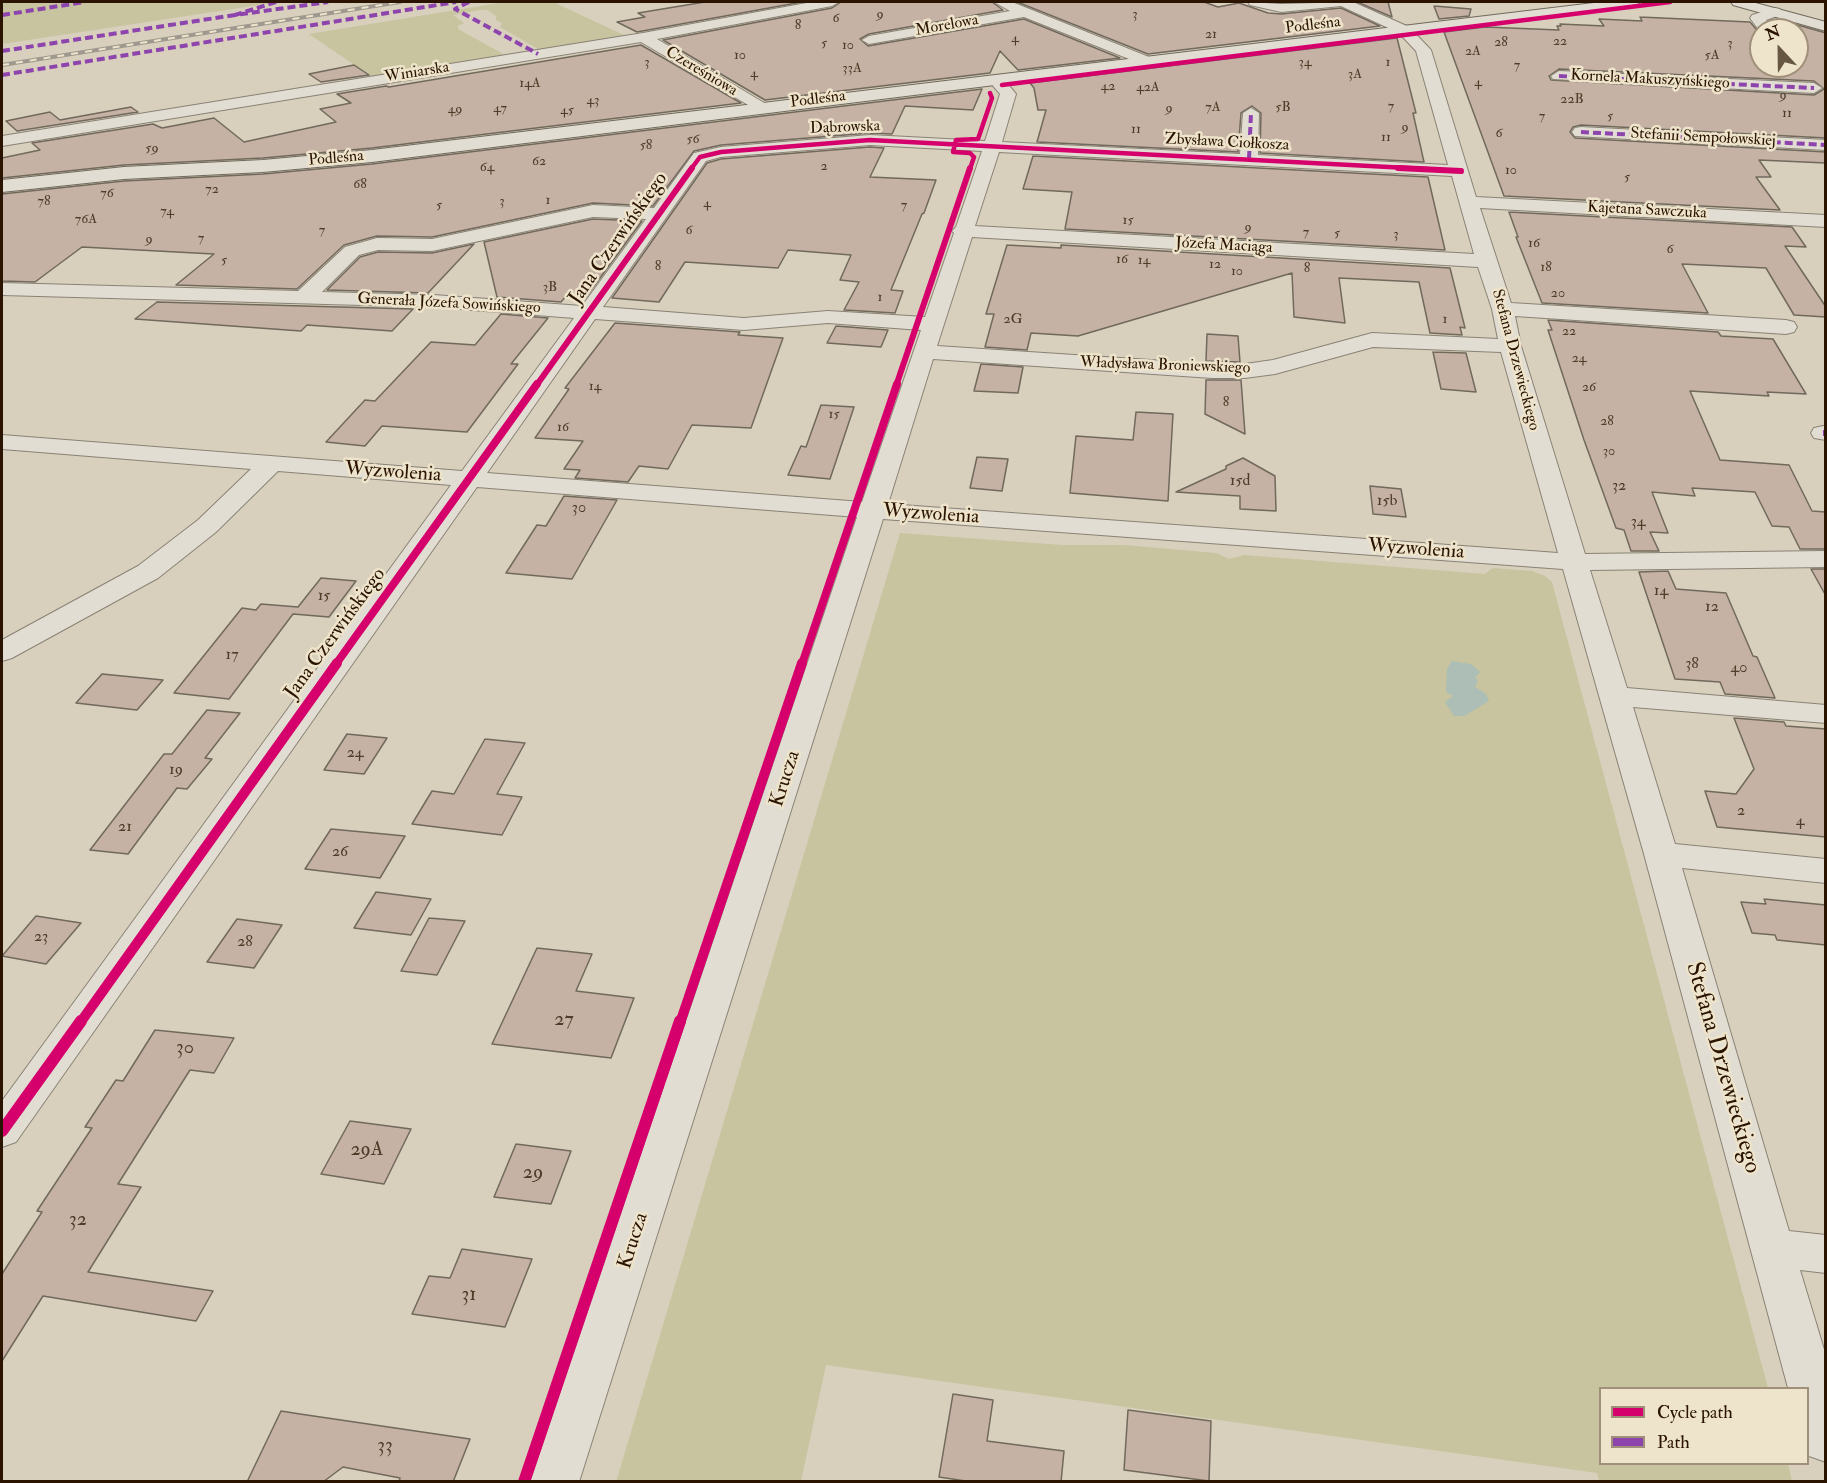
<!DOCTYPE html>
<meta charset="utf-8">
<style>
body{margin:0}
#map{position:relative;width:1827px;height:1483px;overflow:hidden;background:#d8d0bc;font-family:"IM FELL Double Pica",serif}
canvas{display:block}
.frame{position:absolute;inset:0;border:3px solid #2a1400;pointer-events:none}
.legend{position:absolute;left:1599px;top:1387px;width:210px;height:78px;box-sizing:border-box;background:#eee3cb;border:2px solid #a0907a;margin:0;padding:8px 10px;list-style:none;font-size:18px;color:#2a1400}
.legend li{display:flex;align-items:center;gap:12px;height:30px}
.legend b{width:30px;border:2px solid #a0907a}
.north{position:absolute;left:1749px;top:18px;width:60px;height:60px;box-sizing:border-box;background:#eee3cb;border:2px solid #a0907a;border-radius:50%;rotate:338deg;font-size:16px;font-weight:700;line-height:24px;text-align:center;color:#2a1400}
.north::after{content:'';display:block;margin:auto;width:21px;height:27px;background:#675642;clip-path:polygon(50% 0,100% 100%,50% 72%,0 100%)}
</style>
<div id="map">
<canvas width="1827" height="1483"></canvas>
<div class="frame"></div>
<ul class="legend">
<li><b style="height:8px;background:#d6006c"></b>Cycle path</li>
<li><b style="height:8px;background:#8e44ad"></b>Path</li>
</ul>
<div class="north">N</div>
</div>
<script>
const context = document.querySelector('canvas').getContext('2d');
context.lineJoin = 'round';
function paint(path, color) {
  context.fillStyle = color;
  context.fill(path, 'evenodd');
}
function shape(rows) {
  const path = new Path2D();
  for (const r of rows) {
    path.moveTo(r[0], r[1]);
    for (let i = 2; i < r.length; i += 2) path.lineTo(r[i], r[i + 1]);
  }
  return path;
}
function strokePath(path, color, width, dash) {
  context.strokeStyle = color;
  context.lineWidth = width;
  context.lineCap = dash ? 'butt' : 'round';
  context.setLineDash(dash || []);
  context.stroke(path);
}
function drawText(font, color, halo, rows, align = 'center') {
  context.font = font + ' "IM FELL Double Pica",serif';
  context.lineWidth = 5;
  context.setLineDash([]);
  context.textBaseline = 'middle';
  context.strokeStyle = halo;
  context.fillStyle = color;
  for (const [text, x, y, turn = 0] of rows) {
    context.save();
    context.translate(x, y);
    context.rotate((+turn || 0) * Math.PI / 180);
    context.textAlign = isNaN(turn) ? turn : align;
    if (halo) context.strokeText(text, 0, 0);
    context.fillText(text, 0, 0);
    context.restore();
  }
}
paint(shape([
 [2,2,279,2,2,44],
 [505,2,553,2,626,36,540,50,500,27,502,23,496,20,496,16,487,10,480,10,453,15,464,23,458,26,458,29,505,55,372,77,309,34],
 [900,533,1062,545,1124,545,1216,553,1229,559,1244,555,1485,574,1493,568,1532,571,1545,576,1552,582,1768,1388,1600,1388,1600,1464,1788,1464,1792,1481,1599,1481,1597,1473,826,1365,801,1481,616,1482]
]), '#c7c49f');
paint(shape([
 [1452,661,1471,664,1480,672,1475,678,1478,680,1475,687,1486,694,1489,701,1464,716,1454,716,1445,702,1453,696,1446,692,1447,669]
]), '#acbeb6');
const building = shape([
 [705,2,802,2,637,32,617,22,645,17,638,13,705,2],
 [841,2,992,2,1003,10,869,34,860,39,868,46,1024,19,1120,58,1018,70,1000,51,990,73,765,100,663,40,832,8,841,2],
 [1017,2,1204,2,1218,7,1239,3,1268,13,1281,14,1341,8,1380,26,1148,54,1017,2],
 [1357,2,1388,2,1392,17,1357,2],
 [1434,6,1471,9,1469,16,1439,19,1434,6],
 [1640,17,1750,22,1761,35,1761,66,1797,66,1797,30,1775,30,1771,22,1787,22,1826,33,1826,138,1581,125,1573,127,1570,132,1575,138,1826,152,1826,163,1759,160,1771,177,1756,177,1780,210,1504,196,1444,32,1485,27,1559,30,1557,26,1561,26,1560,24,1604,26,1599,19,1642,21,1640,17],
 [1559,69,1814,81,1824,89,1814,95,1551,80,1549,76,1559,69],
 [1397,38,1416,113,1413,113,1424,162,1260,153,1261,113,1252,106,1241,113,1238,152,1037,142,1046,110,1038,110,1034,88,1030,83,1397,38],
 [641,45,741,103,372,148,263,158,124,165,2,178,2,158,40,150,32,143,153,124,162,128,214,118,244,142,336,122,320,109,351,103,337,94,386,86,389,87,641,45],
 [354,65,369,75,321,82,309,74,354,65],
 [982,89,973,110,905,106,892,134,870,133,721,145,694,151,653,206,593,203,432,237,377,236,344,245,297,289,176,285,214,254,82,247,35,282,2,281,2,194,124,181,263,174,372,164,982,89],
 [131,107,138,112,17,131,6,121,50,112,60,120,131,107],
 [870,147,884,148,870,177,936,180,924,213,922,214,891,290,903,291,895,313,844,310,859,282,840,280,851,255,788,250,778,268,685,262,659,302,612,298,707,163,721,159,870,147],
 [1033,156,1428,177,1445,250,1065,229,1072,192,1023,189,1033,156],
 [1509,212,1792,227,1806,247,1785,246,1826,307,1826,317,1794,315,1766,268,1682,264,1708,313,1542,303,1516,237,1518,237,1509,212],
 [593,219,642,221,586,297,567,295,561,302,497,297,484,242,593,219],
 [474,244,428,293,327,290,360,257,378,252,432,253,474,244],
 [1007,245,1061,248,1061,245,1450,268,1465,328,1460,327,1462,335,1430,333,1419,282,1339,278,1345,323,1294,317,1292,273,1078,336,1031,333,1027,350,985,347,994,314,986,314,1007,245],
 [157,302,413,309,392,331,307,325,301,331,135,319,157,302],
 [501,314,548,318,511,364,518,364,467,432,382,426,365,446,326,442,365,400,375,401,431,342,475,345,501,314],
 [1548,320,1718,332,1721,336,1773,339,1806,394,1767,392,1769,396,1690,391,1720,460,1789,465,1812,511,1826,512,1826,549,1800,549,1789,527,1772,526,1755,492,1692,488,1695,496,1652,492,1668,533,1650,532,1659,551,1631,551,1624,530,1616,528,1584,440,1548,330,1552,330,1548,320],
 [615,323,740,332,738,335,783,338,751,428,692,425,668,469,639,466,628,482,575,478,580,470,564,469,583,441,535,438,569,389,565,388,615,323],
 [836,326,888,330,881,347,827,343,836,326],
 [1207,334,1238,336,1240,362,1206,361,1207,334],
 [1433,352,1466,353,1476,392,1441,389,1433,352],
 [981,364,1023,367,1018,393,974,391,981,364],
 [1206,380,1241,380,1245,434,1205,414,1206,380],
 [821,405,854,407,830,479,788,475,801,446,806,447,821,405],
 [1136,412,1173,414,1168,501,1070,493,1076,436,1133,440,1136,412],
 [977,457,1008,459,1002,491,970,488,977,457],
 [1243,458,1275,476,1276,511,1240,509,1240,496,1176,492,1226,469,1226,466,1243,458],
 [1370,486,1401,489,1406,517,1373,514,1370,486],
 [564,496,617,500,572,579,506,573,537,525,546,526,564,496],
 [1811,569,1826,569,1826,596,1811,569],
 [1668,571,1676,589,1726,593,1753,656,1757,657,1775,698,1725,694,1720,682,1675,679,1639,572,1668,571],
 [321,578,356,581,329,617,293,614,229,699,174,693,242,608,256,610,261,604,298,607,321,578],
 [102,674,163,680,137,710,76,703,102,674],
 [207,710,240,713,205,758,212,759,187,789,177,788,128,854,90,850,164,754,172,754,207,710],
 [1734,718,1784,722,1786,726,1826,729,1826,837,1717,827,1705,791,1736,794,1754,769,1734,718],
 [347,734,387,738,364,774,324,770,347,734],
 [485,739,525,743,497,794,522,797,502,835,412,824,432,791,454,794,485,739],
 [331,829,405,836,380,878,305,869,331,829],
 [376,892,431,899,411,935,354,928,376,892],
 [1764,899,1826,905,1826,945,1777,940,1775,935,1752,933,1741,902,1766,904,1764,899],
 [36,916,81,923,46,964,2,956,36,916],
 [429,918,465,921,437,975,401,971,429,918],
 [237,919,282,925,254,968,207,962,237,919],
 [537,948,592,954,576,991,634,998,611,1058,492,1044,537,948],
 [155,1030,234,1038,214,1073,190,1070,118,1184,141,1187,88,1272,213,1291,196,1321,43,1296,2,1361,2,1274,42,1212,37,1211,92,1128,85,1127,116,1080,123,1081,155,1030],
 [350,1121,411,1129,384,1184,321,1174,350,1121],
 [516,1144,571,1151,551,1204,494,1197,516,1144],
 [462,1249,532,1259,505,1327,412,1314,429,1276,450,1278,462,1249],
 [953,1394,993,1400,987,1441,1064,1451,1061,1482,972,1482,939,1477,953,1394],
 [1128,1410,1211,1421,1209,1481,1124,1470,1128,1410],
 [281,1411,300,1414,470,1439,453,1482,399,1482,400,1478,343,1467,323,1482,247,1482,281,1411]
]);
paint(building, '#c5b2a4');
strokePath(building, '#71695c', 1.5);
const street = shape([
 [812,2,839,2,832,6,657,39,766,104,768,107,766,110,760,112,641,42,2,146,2,136,643,33,812,2],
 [994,2,1012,2,1154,59,1157,62,1149,67,1024,17,869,44,862,40,869,36,1010,11,994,2],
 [1248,2,1281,4,1353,2,1409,27,1431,50,1476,197,1826,215,1826,227,1480,208,1511,303,1786,320,1794,322,1797,327,1794,332,1786,334,1515,316,1521,346,1585,554,1826,551,1826,567,1590,570,1627,688,1826,705,1826,723,1633,707,1675,844,1826,859,1826,883,1682,868,1789,1231,1826,1235,1826,1273,1800,1270,1826,1356,1826,1462,1809,1456,1808,1453,1808,1388,1788,1388,1644,854,1563,569,883,519,579,1482,530,1482,857,517,477,487,16,1142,2,1147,2,1101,451,485,278,471,216,532,158,578,12,658,2,661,2,640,138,566,198,520,251,469,2,449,2,435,462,471,574,318,434,307,2,295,2,283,298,291,345,247,377,238,432,239,593,205,654,208,694,153,721,147,870,135,985,141,1000,94,988,80,996,75,1002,77,1016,94,1002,142,1240,154,1243,113,1251,108,1259,113,1258,155,1448,165,1416,51,1399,33,1341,6,1281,12,1250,5,1248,2],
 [870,145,982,151,956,227,952,231,954,233,925,317,828,311,744,318,603,307,706,161,721,157,870,145],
 [999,152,1452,176,1474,254,975,226,999,152],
 [593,217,646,219,582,306,434,295,322,292,359,255,378,250,432,251,593,217],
 [972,237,1478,267,1492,309,1498,339,1372,333,1273,360,1245,364,1212,364,937,346,972,237],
 [595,319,744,330,828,323,921,330,862,502,487,473,595,319],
 [1373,347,1501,352,1558,553,888,504,933,359,1212,378,1245,378,1275,374,1373,347],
 [1775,8,1780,9,1782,12,1780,15,1766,20,1773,30,1761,30,1761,33,1750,18,1752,15,1775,8],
 [1559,71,1814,83,1822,88,1814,93,1553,79,1551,76,1559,71],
 [1581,127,1826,140,1826,150,1575,136,1572,132,1575,128,1581,127],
 [1823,426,1826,426,1826,440,1814,438,1811,433,1814,428,1823,426]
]);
const secondary = shape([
 [1602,2,1641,2,1634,6,372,162,263,172,124,179,2,192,2,180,124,167,263,160,372,150,1602,2],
 [1731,2,1752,2,1826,22,1826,31,1733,5,1731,2]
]);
strokePath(street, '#8a8275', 2);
strokePath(secondary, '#71695c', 2);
paint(street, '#e1ddd2');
paint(secondary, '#e1ddd2');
const rail = shape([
 [2,65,400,2]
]);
strokePath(rail, '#9e988e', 4);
strokePath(rail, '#eee3cb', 2, [7]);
strokePath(shape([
 [276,2,235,15,328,2],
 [469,2,455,9,538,54],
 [2,15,85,2],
 [2,51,235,15],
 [2,75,456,2],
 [1559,76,1814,88],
 [1581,132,1826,145],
 [1249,159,1251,113]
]), '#8e44ad', 4, [8, 4]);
strokePath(shape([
 [1823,433,1826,433]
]), '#8e44ad', 6, [13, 6]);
strokePath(shape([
 [1002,85,1670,2],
 [691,169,700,157,721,152,870,140,1427,169],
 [970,169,974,157,970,153,953,152,956,140,978,139,992,98,990,93]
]), '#d6006c', 4.5);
strokePath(shape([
 [1398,168,1461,171],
 [536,386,692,168],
 [896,386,970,168]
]), '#d6006c', 6);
strokePath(shape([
 [336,664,537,384],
 [802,664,897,384]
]), '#d6006c', 8);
strokePath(shape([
 [80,1023,337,663],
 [680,1023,802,663]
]), '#d6006c', 10);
strokePath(shape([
 [2,1131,81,1021],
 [524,1482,680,1021]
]), '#d6006c', 12);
drawText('14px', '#513c29', null, [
 ["9",880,15],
 ["3",1135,15],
 ["6",836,19],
 ["8",798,26],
 ["21",1211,35],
 ["4",1015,39],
 ["22",1560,42],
 ["28",1501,43],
 ["5",824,44],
 ["3",1730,44],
 ["10",848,46],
 ["2A",1473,52],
 ["10",740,56],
 ["5A",1712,56],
 ["3",647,63],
 ["34",1305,63],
 ["1",1388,63],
 ["7",1517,66],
 ["33A",852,69],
 ["4",754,74],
 ["3A",1355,75],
 ["4",1478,83],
 ["14A",530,84],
 ["42",1108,87],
 ["42A",1148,88],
 ["9",1783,96],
 ["22B",1572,100],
 ["43",593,101],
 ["7",1391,107],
 ["7A",1213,108],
 ["5B",1283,108],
 ["47",500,109],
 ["9",1169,109],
 ["49",455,110],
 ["45",567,111],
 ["11",1787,114],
 ["7",1542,117],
 ["5",1610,117],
 ["9",1405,128],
 ["11",1136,130],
 ["6",1499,134],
 ["11",1386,138],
 ["56",693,140],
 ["58",646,146],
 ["59",152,149],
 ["62",539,162],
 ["2",824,167],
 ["64",487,168],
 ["10",1511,171],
 ["5",1627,178],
 ["68",360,185],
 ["72",212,190],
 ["76",107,194],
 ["1",548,201],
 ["78",44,202],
 ["3",502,202],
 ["4",707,204],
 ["5",439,206],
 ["7",904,206],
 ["74",167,212],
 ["76A",86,220],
 ["15",1128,221],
 ["9",1248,228],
 ["7",322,231],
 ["6",689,231],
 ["7",1306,233],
 ["5",1337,234],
 ["3",1396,235],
 ["7",201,239],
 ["9",149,240],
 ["16",1534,244],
 ["6",1670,250],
 ["16",1122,260],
 ["5",224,261],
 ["14",1144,261],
 ["12",1215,265],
 ["8",658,267],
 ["18",1546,268],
 ["8",1307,269],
 ["10",1237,272],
 ["3B",550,288],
 ["20",1558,294],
 ["1",880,298],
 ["2G",1013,320],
 ["1",1445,320],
 ["22",1569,332],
 ["24",1579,359],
 ["14",595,387],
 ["26",1589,388],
 ["8",1226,403],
 ["15",834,415],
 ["28",1607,422],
 ["16",563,428],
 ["30",1609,452]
]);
drawText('16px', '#2a1400', '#eee3cb', [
 ["Morelowa",947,26,-10],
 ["Podleśna",1313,26,-7],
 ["Czereśniowa",701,72,31],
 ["Winiarska",417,73,-9],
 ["Kornela Makuszyńskiego",1650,80,3],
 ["Podleśna",818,100,-7],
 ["Dąbrowska",845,128,-2],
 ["Stefanii Sempołowskiej",1703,138,3],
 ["Zbysława Ciołkosza",1227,143,3],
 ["Podleśna",336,159,-5],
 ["Kajetana Sawczuka",1647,211,3],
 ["Józefa Maciąga",1224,246,3],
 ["Generała Józefa Sowińskiego",449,304,3],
 ["Stefana Drzewieckiego",1515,360,75],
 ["Władysława Broniewskiego",1165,366,2]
]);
drawText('16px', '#513c29', null, [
 ["15d",1240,482],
 ["32",1619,487],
 ["15b",1387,502],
 ["30",579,509],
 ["34",1638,523],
 ["14",1661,592],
 ["15",324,597],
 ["12",1712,608],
 ["17",232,656],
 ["38",1692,665],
 ["40",1739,669],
 ["24",355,754],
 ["19",176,771],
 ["2",1741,812],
 ["4",1800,822],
 ["21",125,828],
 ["26",340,853],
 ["23",41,938],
 ["28",245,943]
]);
drawText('20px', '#2a1400', '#eee3cb', [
 ["Jana Czerwińskiego",619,239,-55],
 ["Wyzwolenia",393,473,4],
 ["Wyzwolenia",931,515,4],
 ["Wyzwolenia",1416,550,4],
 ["Jana Czerwińskiego",336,634,-54],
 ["Krucza",786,779,-72],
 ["Krucza",634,1241,-72]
]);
drawText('20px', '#513c29', null, [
 ["27",564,1021],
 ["30",185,1049],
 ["29A",367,1151],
 ["29",533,1174],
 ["32",78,1221],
 ["31",469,1296],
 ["33",385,1447]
]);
drawText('24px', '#2a1400', '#eee3cb', [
 ["Stefana Drzewieckiego",1722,1068,74]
]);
</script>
